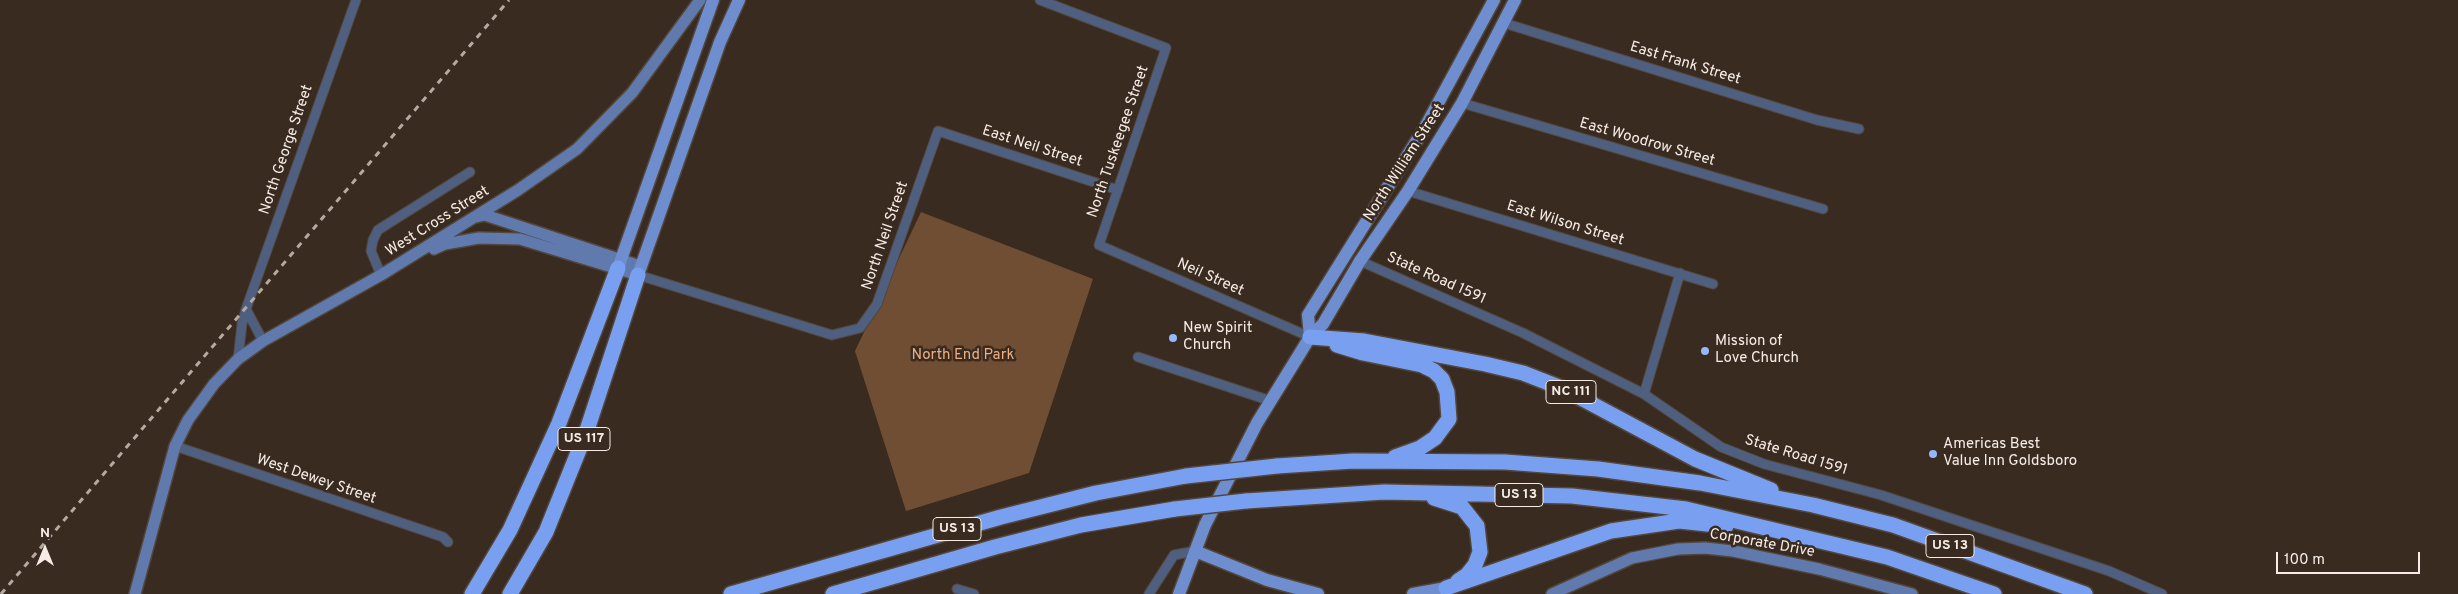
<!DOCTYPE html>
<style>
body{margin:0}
#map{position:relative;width:2458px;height:594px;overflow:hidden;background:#392b20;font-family:Overpass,sans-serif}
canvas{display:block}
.north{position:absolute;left:20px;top:524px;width:50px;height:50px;-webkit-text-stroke:4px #392b20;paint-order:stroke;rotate:0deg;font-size:14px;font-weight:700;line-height:20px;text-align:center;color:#f6ece5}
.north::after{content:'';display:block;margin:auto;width:18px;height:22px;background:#f6ece5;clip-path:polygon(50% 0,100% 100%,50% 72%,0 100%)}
.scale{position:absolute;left:2276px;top:552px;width:144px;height:22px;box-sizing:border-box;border:2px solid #f6ece5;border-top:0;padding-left:6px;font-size:15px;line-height:18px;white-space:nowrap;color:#f6ece5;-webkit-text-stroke:4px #392b20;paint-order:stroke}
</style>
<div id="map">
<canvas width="2458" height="594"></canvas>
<div class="north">N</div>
<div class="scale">100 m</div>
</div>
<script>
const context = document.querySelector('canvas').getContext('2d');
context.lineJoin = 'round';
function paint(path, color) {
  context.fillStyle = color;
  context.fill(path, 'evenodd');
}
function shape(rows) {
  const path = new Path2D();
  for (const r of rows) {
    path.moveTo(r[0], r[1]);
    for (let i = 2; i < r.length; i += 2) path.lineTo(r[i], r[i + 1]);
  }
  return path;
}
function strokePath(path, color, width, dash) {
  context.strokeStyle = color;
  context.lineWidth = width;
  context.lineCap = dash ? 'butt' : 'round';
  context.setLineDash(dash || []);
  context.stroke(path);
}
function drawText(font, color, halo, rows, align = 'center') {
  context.font = font + ' Overpass,sans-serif';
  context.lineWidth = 5;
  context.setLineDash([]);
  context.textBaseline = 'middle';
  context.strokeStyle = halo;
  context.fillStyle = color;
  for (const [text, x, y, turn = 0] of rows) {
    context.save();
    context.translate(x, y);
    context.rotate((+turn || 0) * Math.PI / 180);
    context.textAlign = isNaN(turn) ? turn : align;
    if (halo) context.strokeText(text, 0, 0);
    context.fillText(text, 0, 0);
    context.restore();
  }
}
paint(shape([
 [921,212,1093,279,1029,473,906,511,855,351]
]), '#704e34');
const street = shape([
 [1040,0,1166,48,1099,245,1310,337],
 [1504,23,1817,120,1859,129],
 [1462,103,1823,209],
 [1408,191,1713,284],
 [1360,261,1523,333,1644,394,1721,447,1764,464,1881,495,2109,571,2162,594],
 [381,275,371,251,373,240,378,230,470,172],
 [638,275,832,335,860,328,877,304,938,131,1118,190],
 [246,309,263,341],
 [1138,357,1271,401],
 [238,359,242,324,246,309,356,0],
 [1644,394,1680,273],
 [175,446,443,537,448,542],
 [957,589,974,594],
 [1149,594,1174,555,1195,551]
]);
const secondary = shape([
 [476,217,485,215,640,266],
 [434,249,445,244,479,238,520,239,638,275],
 [135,594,175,446,188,420,214,384,238,359,263,341,381,275,518,190,577,149,632,93,700,0],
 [1552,594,1632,558,1678,549,1705,548,1733,551,1819,569,1912,594]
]);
const primary = shape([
 [618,268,713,0],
 [638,275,720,42,739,0],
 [1310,337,1308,315,1424,129,1494,0],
 [1195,551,1267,580,1318,594],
 [1179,594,1205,525,1257,423,1310,337,1323,324,1360,261,1408,191,1462,103,1515,0],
 [1413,594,1446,588]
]);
const highway = shape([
 [1310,337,1364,341,1485,364,1523,373,1564,389,1695,459,1771,490],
 [1337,345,1363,353,1422,365,1434,371,1442,379,1447,392,1449,419,1435,438,1420,448,1395,457],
 [1277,466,1353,461,1505,462,1598,469,1700,483,1813,505,1893,525,2085,594],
 [1434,498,1462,507,1477,526,1480,552,1475,565,1467,575,1458,581],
 [1246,501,1384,492,1572,496,1686,509,1887,557,1994,594],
 [1446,588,1611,531,1679,521,1726,526],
 [472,594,510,530,559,423,618,268],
 [510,594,546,532,587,430,638,275],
 [731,594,1001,517,1096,493,1186,476],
 [833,594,995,547,1081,525,1175,509]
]);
strokePath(street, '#53463c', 11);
strokePath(secondary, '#53463c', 14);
strokePath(primary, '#53463c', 15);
strokePath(highway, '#53463c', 18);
strokePath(street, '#4f5f80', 9);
strokePath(secondary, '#607aad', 11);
strokePath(primary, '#6e8ed0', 12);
strokePath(highway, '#79a0f0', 15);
strokePath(shape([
 [1,594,509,0]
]), '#b5a9a1', 3, [6, 6]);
const highwayBridge = shape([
 [1186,476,1277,466],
 [1175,509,1246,501]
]);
strokePath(highwayBridge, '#53463c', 18, []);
strokePath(highwayBridge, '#79a0f0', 15);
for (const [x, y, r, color] of [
 [1173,338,5,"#94b7fd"],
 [1705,351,5,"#94b7fd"],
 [1933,454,5,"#94b7fd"]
]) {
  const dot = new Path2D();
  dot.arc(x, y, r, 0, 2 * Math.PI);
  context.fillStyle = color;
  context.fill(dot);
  strokePath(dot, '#392b20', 2);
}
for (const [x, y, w] of [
 [1571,392,50],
 [584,439,52],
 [1519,495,48],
 [957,529,48],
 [1950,546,48]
]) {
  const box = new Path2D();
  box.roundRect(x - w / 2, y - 11.5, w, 23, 4);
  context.fillStyle = '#392b20';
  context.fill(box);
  strokePath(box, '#f6ece5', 1);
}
drawText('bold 14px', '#f6ece5', null, [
 ["NC 111",1571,392],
 ["US 117",584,439],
 ["US 13",1519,495],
 ["US 13",957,529],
 ["US 13",1950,546]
]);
drawText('15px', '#f6ece5', '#392b20', [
 ["East Frank Street",1685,64,17],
 ["North Tuskeegee Street",1119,142,-71],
 ["East Woodrow Street",1647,143,16],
 ["East Neil Street",1032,147,18],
 ["North George Street",287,150,-71],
 ["North William Street",1405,163,-57],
 ["West Cross Street",438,222,-32],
 ["East Wilson Street",1565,224,17],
 ["North Neil Street",886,236,-71],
 ["Neil Street",1210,278,24],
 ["State Road 1591",1436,279,24],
 ["State Road 1591",1796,456,17],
 ["West Dewey Street",316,480,19],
 ["Corporate Drive",1762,544,10]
]);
drawText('15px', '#f6ece5', '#392b20', [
 ["New Spirit",1183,329],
 ["Church",1183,346],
 ["Mission of",1715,342],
 ["Love Church",1715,359],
 ["Americas Best",1943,445],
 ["Value Inn Goldsboro",1943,462]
], 'left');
drawText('15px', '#edaf81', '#392b20', [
 ["North End Park",963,356]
]);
</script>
